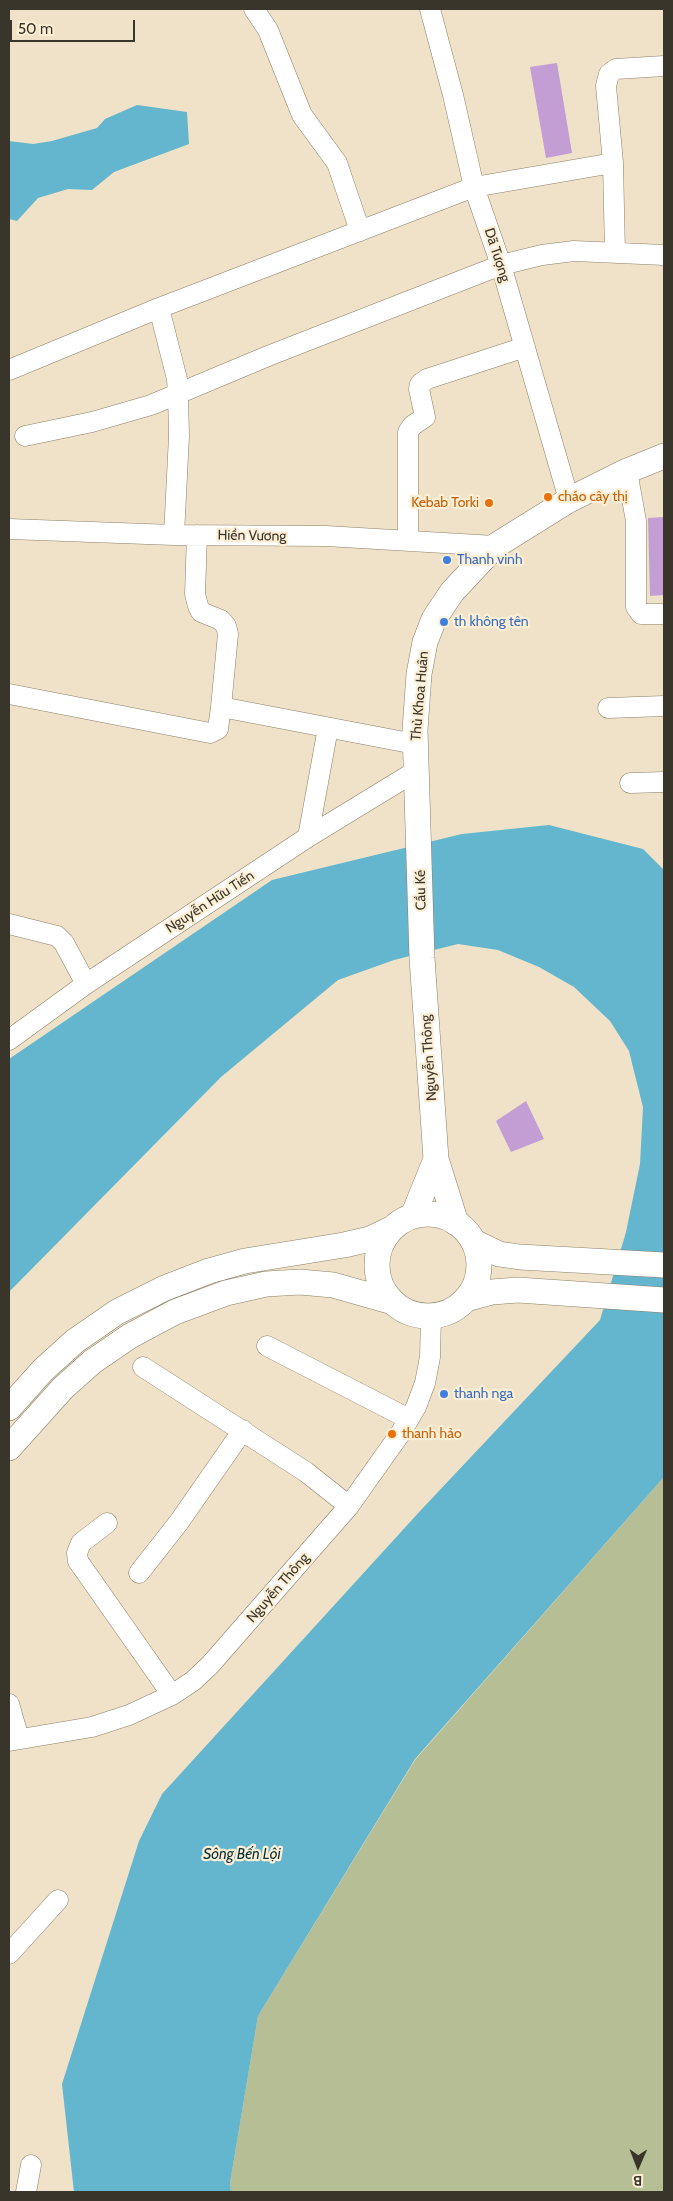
<!DOCTYPE html>
<meta charset="utf-8">
<style>
body{margin:0}
#map{position:relative;width:673px;height:2201px;overflow:hidden;background:#efe2c8;font-family:Cabin,sans-serif}
canvas{display:block}
.frame{position:absolute;inset:0;border:10px solid #3a352b;pointer-events:none}
.north{position:absolute;left:613px;top:2141px;width:50px;height:50px;-webkit-text-stroke:4px #fcefd5;paint-order:stroke;rotate:181deg;font-size:14px;font-weight:700;line-height:20px;text-align:center;color:#3a352b}
.north::after{content:'';display:block;margin:auto;width:18px;height:22px;background:#3a352b;clip-path:polygon(50% 0,100% 100%,50% 72%,0 100%)}
.scale{position:absolute;left:10px;top:20px;width:125px;height:22px;box-sizing:border-box;border:2px solid #3a352b;border-top:0;padding-left:6px;font-size:15px;line-height:18px;white-space:nowrap;color:#3a352b;-webkit-text-stroke:4px #fcefd5;paint-order:stroke}
</style>
<div id="map">
<canvas width="673" height="2201"></canvas>
<div class="frame"></div>
<div class="north">B</div>
<div class="scale">50 m</div>
</div>
<script>
const context = document.querySelector('canvas').getContext('2d');
context.lineJoin = 'round';
function paint(path, color) {
  context.fillStyle = color;
  context.fill(path, 'evenodd');
}
function shape(rows) {
  const path = new Path2D();
  for (const r of rows) {
    if (r.length === 3) {
      path.moveTo(r[0] + r[2], r[1]);
      path.arc(r[0], r[1], r[2], 0, 2 * Math.PI);
      continue;
    }
    path.moveTo(r[0], r[1]);
    for (let i = 2; i < r.length; i += 2) path.lineTo(r[i], r[i + 1]);
  }
  return path;
}
function strokePath(path, color, width, dash) {
  context.strokeStyle = color;
  context.lineWidth = width;
  context.lineCap = dash ? 'butt' : 'round';
  context.setLineDash(dash || []);
  context.stroke(path);
}
function drawText(font, color, halo, rows, align = 'center') {
  context.font = font + ' Cabin,sans-serif';
  context.lineWidth = 4.5;
  context.setLineDash([]);
  context.textBaseline = 'middle';
  context.strokeStyle = halo;
  context.fillStyle = color;
  for (const [text, x, y, turn = 0] of rows) {
    context.save();
    context.translate(x, y);
    context.rotate((+turn || 0) * Math.PI / 180);
    context.textAlign = isNaN(turn) ? turn : align;
    if (halo) context.strokeText(text, 0, 0);
    context.fillText(text, 0, 0);
    context.restore();
  }
}
paint(shape([
 [664,1477,664,2192,231,2192,230,2183,258,2016,415,1760]
]), '#b5be94');
paint(shape([
 [137,105,187,112,189,144,114,172,92,190,68,189,38,198,17,221,9,219,9,141,33,144,52,141,97,128,105,119],
 [549,825,643,849,664,870,664,1477,415,1759,258,2016,230,2183,231,2192,74,2192,62,2084,139,1841,162,1794,421,1510,600,1320,626,1232,640,1164,643,1107,629,1051,610,1021,574,987,539,967,498,950,458,944,394,960,338,980,221,1077,9,1292,9,1059,272,880,462,834]
]), '#63b6cd');
paint(shape([
 [557,63,572,153,546,158,530,67],
 [664,517,664,595,650,596,648,518],
 [526,1101,544,1139,511,1152,496,1121]
]), '#c29ed5');
const minor = shape([
 [254,9,268,30,302,115,337,163,360,231],
 [430,9,453,95,474,187,501,265,569,500],
 [615,253,613,163,606,86,609,74,616,69,664,66],
 [159,308,177,379,178,394,179,436,174,535],
 [9,370,159,308,474,187,613,163],
 [25,436,92,422,151,405,268,356,501,265,542,255,574,251,664,255],
 [627,471,636,521,636,607,641,614,664,614],
 [9,529,174,535,326,536,495,546],
 [197,535,195,594,198,606,201,612,221,620,226,626,228,634,221,707],
 [408,540,408,432,412,426,425,417,419,389,420,384,427,379,525,347],
 [9,694,210,733,218,729,221,707,415,744],
 [608,708,664,706],
 [630,783,664,782],
 [308,837,328,728],
 [9,924,57,936,64,943,86,984],
 [9,1040,86,984,308,837,416,771],
 [267,1346,409,1419],
 [143,1367,306,1472,349,1506],
 [107,1523,81,1543,77,1553,78,1561,172,1695],
 [139,1573,179,1522,243,1430],
 [9,1704,19,1739],
 [9,1741,92,1727,129,1715,172,1695,193,1681,210,1665,349,1506,400,1434,416,1407,425,1383,430,1357,431,1316],
 [9,1954,58,1900],
 [26,2192,31,2165]
]);
const major = shape([
 [428,1265,51],
 [413,1216,436,1159],
 [456,1223,436,1159,422,958,415,730,419,674,425,642,434,619,452,592,495,546,569,500,627,471,664,456],
 [474,1242,499,1254,520,1257,664,1265],
 [466,1299,492,1292,518,1290,664,1300],
 [9,1408,43,1370,75,1341,117,1312,165,1288,209,1271,245,1261,344,1245,370,1239,393,1228],
 [9,1448,63,1388,92,1362,130,1336,175,1312,226,1293,266,1284,300,1282,333,1285,393,1302]
]);
strokePath(minor, '#8a7f67', 21);
strokePath(major, '#8a7f67', 26);
strokePath(minor, '#fff', 20);
strokePath(major, '#fff', 25);
for (const [x, y, r, color] of [
 [548,497,5,"#e8710a"],
 [489,503,5,"#e8710a"],
 [447,560,5,"#3f7fe0"],
 [444,622,5,"#3f7fe0"],
 [444,1394,5,"#3f7fe0"],
 [392,1434,5,"#e8710a"]
]) {
  const dot = new Path2D();
  dot.arc(x, y, r, 0, 2 * Math.PI);
  context.fillStyle = color;
  context.fill(dot);
  strokePath(dot, '#fcefd5', 2);
}
drawText('14px', '#3a352b', '#fcefd5', [
 ["Dã Tượng",497,255,72],
 ["Hiền Vương",252,536,1],
 ["Thủ Khoa Huân",420,696,-85],
 ["Cầu Ké",421,890,-91],
 ["Nguyễn Hữu Tiến",210,902,-33],
 ["Nguyễn Thông",429,1058,-94],
 ["Nguyễn Thông",278,1588,-49]
]);
drawText('14px', '#c56008', '#fcefd5', [
 ["cháo cây thị",558,497],
 ["Kebab Torki",479,503,"right"],
 ["thanh hảo",402,1434]
], 'left');
drawText('14px', '#366cbe', '#fcefd5', [
 ["Thanh vinh",457,560],
 ["th không tên",454,622],
 ["thanh nga",454,1394]
], 'left');
drawText('italic 15px', '#06303a', '#fcefd5', [
 ["Sông Bến Lội",242,1855]
]);
</script>
